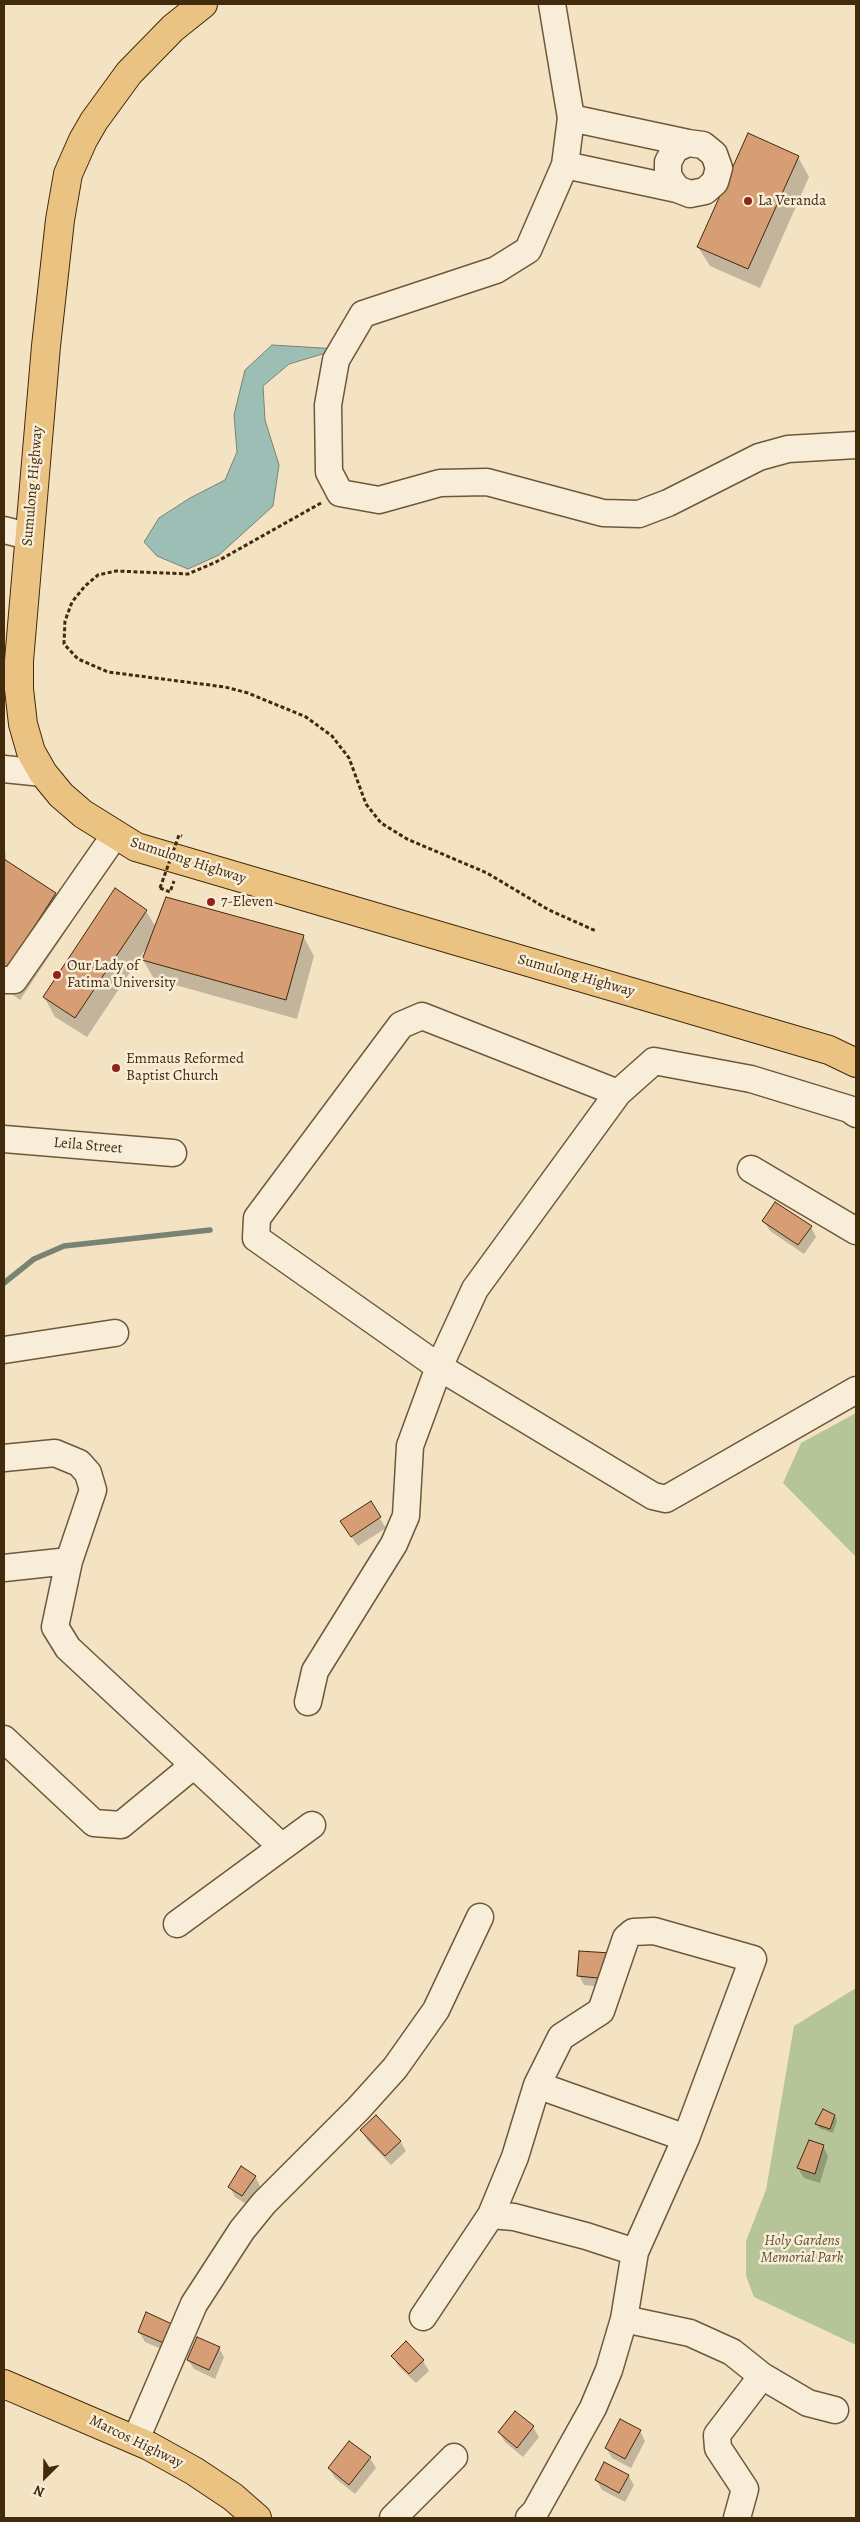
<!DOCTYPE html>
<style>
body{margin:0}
#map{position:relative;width:860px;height:2522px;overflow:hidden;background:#f4e3c3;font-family:Alegreya,serif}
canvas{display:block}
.frame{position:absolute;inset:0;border:5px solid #422a0c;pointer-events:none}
.north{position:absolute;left:20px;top:2452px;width:50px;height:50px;-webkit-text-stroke:4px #f8edd8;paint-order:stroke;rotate:203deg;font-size:14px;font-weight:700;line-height:20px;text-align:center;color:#422a0c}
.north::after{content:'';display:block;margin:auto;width:18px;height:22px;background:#422a0c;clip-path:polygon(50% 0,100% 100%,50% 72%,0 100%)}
</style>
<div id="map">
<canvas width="860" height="2522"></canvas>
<div class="frame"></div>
<div class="north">N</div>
</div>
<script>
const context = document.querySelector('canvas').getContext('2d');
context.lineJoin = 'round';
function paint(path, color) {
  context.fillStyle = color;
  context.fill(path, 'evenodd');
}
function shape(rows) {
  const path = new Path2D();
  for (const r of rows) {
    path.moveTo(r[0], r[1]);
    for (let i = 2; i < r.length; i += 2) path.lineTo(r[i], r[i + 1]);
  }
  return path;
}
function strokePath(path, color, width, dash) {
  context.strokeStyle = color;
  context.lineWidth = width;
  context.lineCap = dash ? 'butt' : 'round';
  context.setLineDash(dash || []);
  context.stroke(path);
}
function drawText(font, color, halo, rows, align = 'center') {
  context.font = font + ' Alegreya,serif';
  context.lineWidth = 5;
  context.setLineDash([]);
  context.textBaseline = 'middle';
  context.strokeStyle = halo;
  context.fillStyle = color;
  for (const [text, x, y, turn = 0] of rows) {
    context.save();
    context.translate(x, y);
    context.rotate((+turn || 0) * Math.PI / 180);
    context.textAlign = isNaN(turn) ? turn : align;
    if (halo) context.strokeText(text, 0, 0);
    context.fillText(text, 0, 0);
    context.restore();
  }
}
paint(shape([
 [856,1413,856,1557,783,1483,801,1443],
 [856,1988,856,2345,754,2297,746,2276,746,2241,766,2190,794,2026]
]), '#b6c598');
const water = shape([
 [272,345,339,349,289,364,263,386,265,420,279,465,273,506,219,555,188,569,157,556,144,542,159,518,190,498,225,480,237,452,234,415,245,370,272,345]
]);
paint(water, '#9cbeb5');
strokePath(water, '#788371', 1);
paint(shape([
 [798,157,809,177,760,288,710,266,698,247],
 [4,837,6,861,55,894,72,922,20,1000,4,988],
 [146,911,156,927,303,936,314,956,297,1019,154,979,143,960,147,947,87,1037,55,1017,44,997],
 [764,1221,811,1227,816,1237,804,1254,770,1231],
 [370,1503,386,1528,358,1546,347,1531],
 [581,1952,613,1988,584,1985,579,1975],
 [835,2116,837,2121,833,2133,819,2128,817,2124],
 [362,2130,400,2141,406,2151,391,2165,367,2140],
 [823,2146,828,2156,820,2183,804,2178,798,2168],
 [255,2176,260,2186,248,2205,235,2197,230,2187],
 [147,2314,171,2353,145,2342,139,2332],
 [219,2348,224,2357,215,2379,194,2369,188,2360],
 [393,2356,423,2361,429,2371,416,2383,398,2366],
 [515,2412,533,2427,539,2437,523,2457,505,2442,499,2432],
 [640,2431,645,2441,631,2468,612,2458,606,2448],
 [370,2458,376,2468,355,2494,335,2478,329,2468],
 [628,2475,634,2485,625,2502,602,2490,596,2480]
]), '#0003');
strokePath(shape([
 [4,1283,34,1259,64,1246,210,1230]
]), '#788371', 5.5);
const building = shape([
 [748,133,799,156,748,269,697,247,748,133],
 [4,859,56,893,4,973,4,859],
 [115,888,147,910,75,1018,43,997,115,888],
 [166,897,304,935,286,1000,142,960,166,897],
 [775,1202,812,1226,798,1245,762,1221,775,1202],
 [371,1501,381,1517,351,1537,340,1521,371,1501],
 [579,1951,611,1953,608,1979,577,1976,579,1951],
 [823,2109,835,2115,830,2129,815,2124,823,2109],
 [376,2115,401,2141,385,2156,360,2130,376,2115],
 [809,2140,824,2145,815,2174,797,2168,809,2140],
 [241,2166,256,2176,242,2196,228,2187,241,2166],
 [146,2312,174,2325,166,2344,138,2332,146,2312],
 [197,2337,220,2347,209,2370,187,2360,197,2337],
 [406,2341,424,2360,409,2374,391,2356,406,2341],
 [515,2411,534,2426,517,2448,498,2432,515,2411],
 [620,2419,641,2430,625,2459,605,2448,620,2419],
 [349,2441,371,2457,349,2485,328,2468,349,2441],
 [604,2462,629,2475,619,2493,595,2480,604,2462]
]);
paint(building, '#d79d75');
strokePath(building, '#422a0c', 1);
const minor = shape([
 [552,4,571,118,565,165,528,250,496,270,363,314,336,360,328,405,329,472,340,493,379,500,440,483,487,482,603,513,639,514,668,503,759,457,788,449,856,445],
 [571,118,688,143],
 [565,165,677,189,690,194,705,191,715,182,719,168,714,154,703,145,688,143,675,149,668,162,668,176,677,189],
 [4,530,28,536],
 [4,769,43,773],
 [4,980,14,980,115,835],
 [618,1093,422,1016,401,1025,257,1218,256,1238,439,1367,653,1496,666,1499,856,1390],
 [4,1139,173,1153],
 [751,1169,856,1231],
 [4,1350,115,1333],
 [4,1458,55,1453,79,1463,88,1473,93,1490,69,1561,55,1627,68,1648,282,1847],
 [4,1568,69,1561],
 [308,1702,315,1671,394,1544,406,1516,410,1446,439,1367,475,1289,618,1093,654,1061,751,1079,849,1109,856,1114],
 [4,1739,94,1823,121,1825,194,1765],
 [177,1924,312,1825],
 [537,2085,686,2138],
 [491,2215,514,2217,586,2236,635,2252],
 [423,2317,491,2215,515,2157,537,2085,561,2037,601,2011,626,1938,633,1932,654,1931,753,1959,686,2138,635,2252,624,2319,609,2370,593,2408,535,2512,529,2518],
 [624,2319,690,2333,732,2352,762,2376,717,2435,718,2448,745,2489,737,2518],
 [762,2376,808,2403,835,2410],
 [136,2439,194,2304,242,2230,264,2203,358,2109,395,2068,436,2010,480,1917],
 [393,2518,454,2457]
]);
const major = shape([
 [203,4,173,28,129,73,94,121,83,140,68,174,60,220,46,346,19,661,19,689,23,724,31,752,43,773,61,795,83,814,136,847,829,1050,856,1063],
 [4,2384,149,2446,194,2471,233,2497,257,2518]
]);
strokePath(minor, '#6e583a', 29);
strokePath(major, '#422a0c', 30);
strokePath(shape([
 [321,503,216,562,188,574,116,571,98,575,85,586,72,602,65,621,64,644,78,659,108,672,225,687,248,693,306,717,332,736,349,758,366,804,381,823,407,839,487,873,549,910,596,931],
 [160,888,170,892,174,881]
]), '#422a0c', 3, [4, 2.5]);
strokePath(minor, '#f8edd8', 26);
strokePath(major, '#eac282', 28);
strokePath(shape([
 [160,888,179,835,182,836]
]), '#422a0c', 3, [4, 2.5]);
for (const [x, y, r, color] of [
 [748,201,5,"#8f2418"],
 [211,902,5,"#8f2418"],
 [57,975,5,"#8f2418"],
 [116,1068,5,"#8f2418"]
]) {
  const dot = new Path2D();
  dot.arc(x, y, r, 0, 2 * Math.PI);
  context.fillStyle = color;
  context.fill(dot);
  strokePath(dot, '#f8edd8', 2);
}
drawText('15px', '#422a0c', '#f8edd8', [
 ["La Veranda",758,201],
 ["7-Eleven",221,902],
 ["Our Lady of",67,966],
 ["Fatima University",67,983],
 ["Emmaus Reformed",126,1059],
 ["Baptist Church",126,1076]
], 'left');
drawText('15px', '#422a0c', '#f8edd8', [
 ["Sumulong Highway",33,486,-85],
 ["Sumulong Highway",188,861,18],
 ["Sumulong Highway",576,976,16],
 ["Leila Street",88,1146,5],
 ["Marcos Highway",136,2442,26]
]);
drawText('italic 15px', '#5f512f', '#f8edd8', [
 ["Holy Gardens",802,2241],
 ["Memorial Park",802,2258]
]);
</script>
